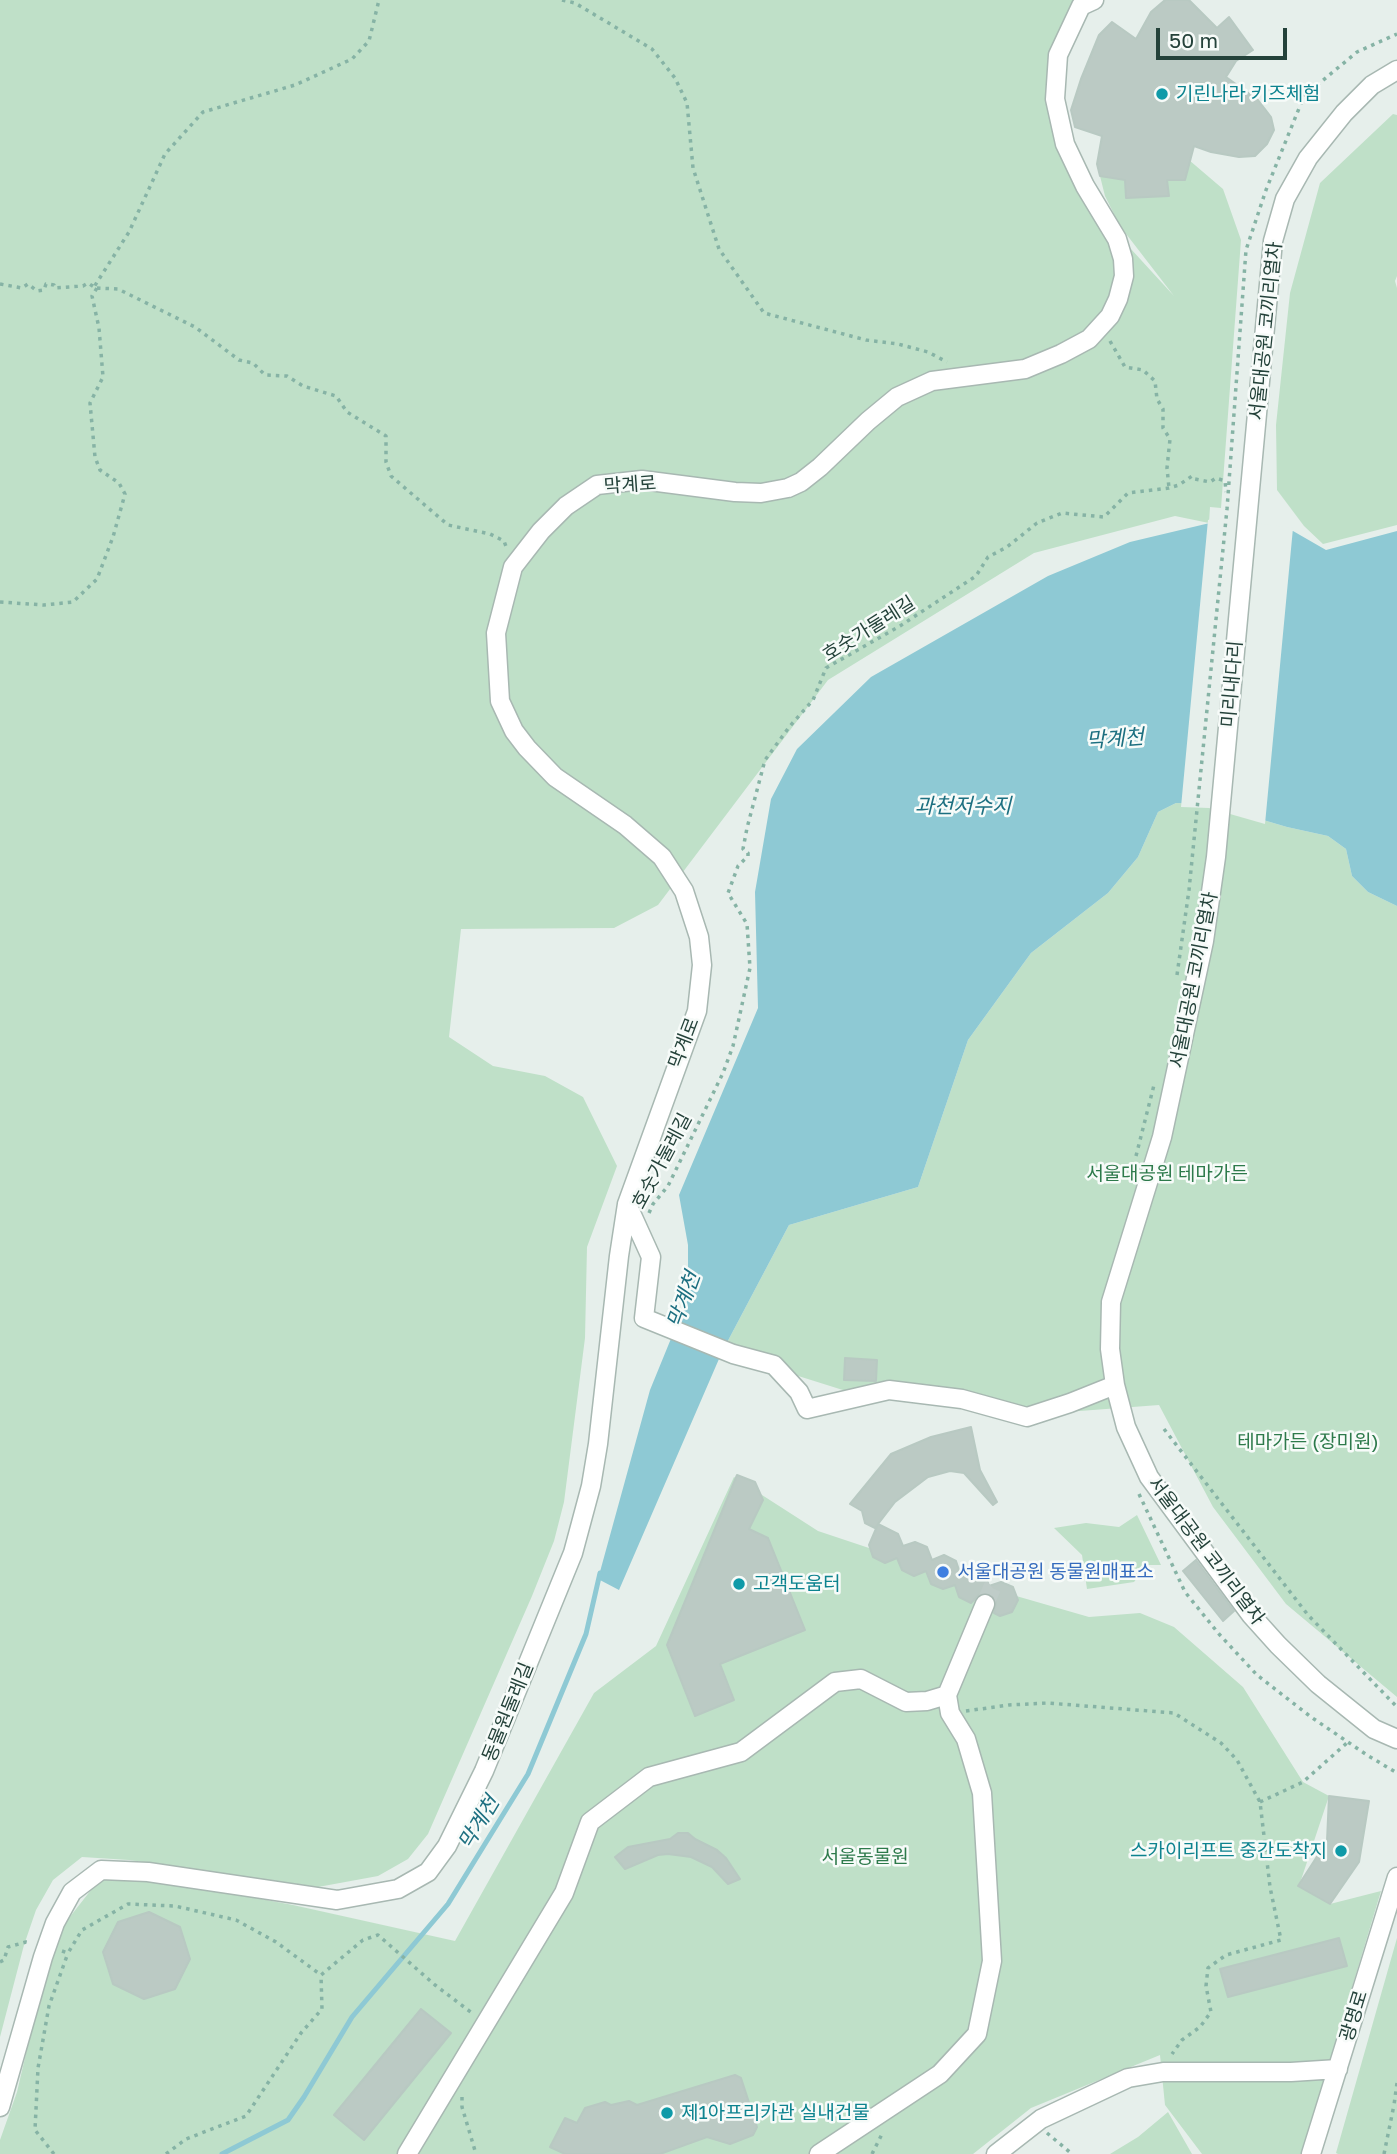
<!DOCTYPE html>
<meta charset="utf-8">
<style>
body{margin:0}
#map{position:relative;width:1397px;height:2154px;overflow:hidden;background:#e6efeb;font-family:"Golos Text",sans-serif}
canvas{display:block}
.scale{position:absolute;left:1156px;top:28px;width:131px;height:32px;box-sizing:border-box;border:4px solid #24423a;border-top:0;padding-left:9px;font-size:21px;line-height:24px;white-space:nowrap;color:#24423a;-webkit-text-stroke:5px #f7fbf9;paint-order:stroke}
</style>
<div id="map">
<canvas width="1397" height="2154"></canvas>
<div class="scale">50 m</div>
</div>
<script>
const context = document.querySelector('canvas').getContext('2d');
context.lineJoin = 'round';
function paint(path, color) {
  context.fillStyle = color;
  context.fill(path, 'evenodd');
}
function shape(rows) {
  const path = new Path2D();
  for (const r of rows) {
    path.moveTo(r[0], r[1]);
    for (let i = 2; i < r.length; i += 2) path.lineTo(r[i], r[i + 1]);
  }
  return path;
}
function strokePath(path, color, width, dash) {
  context.strokeStyle = color;
  context.lineWidth = width;
  context.lineCap = dash ? 'butt' : 'round';
  context.setLineDash(dash || []);
  context.stroke(path);
}
function drawText(font, color, halo, rows, align = 'center') {
  context.font = font + ' "Golos Text","Noto Sans KR",sans-serif';
  context.lineWidth = 5;
  context.setLineDash([]);
  context.textBaseline = 'middle';
  context.strokeStyle = halo;
  context.fillStyle = color;
  for (const [text, x, y, turn = 0] of rows) {
    context.save();
    context.translate(x, y);
    context.rotate((+turn || 0) * Math.PI / 180);
    context.textAlign = isNaN(turn) ? turn : align;
    if (halo) context.strokeText(text, 0, 0);
    context.fillText(text, 0, 0);
    context.restore();
  }
}
paint(shape([
 [0,0,1091,0,1081,6,1053,94,1109,225,1174,296,1120,226,1105,196,1100,176,1125,180,1126,198,1168,196,1167,180,1185,180,1189,160,1223,189,1241,240,1221,508,1210,507,1209,523,1175,516,1034,553,828,680,658,905,614,928,461,929,449,1037,493,1066,545,1076,583,1097,617,1166,587,1247,585,1338,564,1502,554,1541,532,1596,428,1834,408,1859,378,1876,318,1887,129,1860,82,1857,53,1880,36,1910,24,1945,0,2037],
 [1393,114,1397,115,1397,276,1395,281,1397,288,1397,525,1323,544,1304,526,1277,490,1276,425,1290,293,1320,183],
 [1176,803,1209,804,1287,827,1328,836,1346,849,1352,876,1368,892,1397,906,1397,1697,1286,1604,1213,1507,1159,1405,1040,1414,846,1391,722,1352,789,1225,918,1187,968,1040,1031,953,1108,893,1138,857,1158,812],
 [734,1477,818,1531,992,1589,1089,1617,1140,1613,1174,1627,1243,1687,1303,1782,1329,1796,1299,1886,1330,1904,1381,1891,1302,2154,1202,2154,1165,2105,1160,2055,1031,2108,973,2154,0,2154,0,2140,17,2092,42,1985,58,1932,102,1876,144,1877,293,1905,455,1941,594,1693,656,1646],
 [1137,1515,1161,1565,1147,1565,1134,1582,1087,1589,1082,1555,1054,1528,1086,1523,1119,1527],
 [1397,1938,1397,2154,1338,2154,1336,2153],
 [1168,2112,1192,2154,1110,2154,1138,2137]
]), '#bfe0c8');
paint(shape([
 [1214,522,1293,531,1326,550,1397,531,1397,906,1368,892,1352,876,1346,849,1328,836,1287,827,1209,804,1176,803,1158,812,1138,857,1108,893,1031,953,968,1040,918,1187,789,1225,722,1352,619,1590,598,1579,650,1390,688,1297,688,1245,679,1195,758,1008,755,892,771,799,797,749,871,677,1048,576,1130,542]
]), '#8ec9d4');
paint(shape([
 [1215,518,1293,528,1265,824,1209,808,1181,807,1208,520]
]), '#e6efeb');
strokePath(shape([
 [222,2154,288,2120,304,2097,352,2017,448,1904,528,1774,586,1634,600,1573]
]), '#8ec9d4', 5);
const building = shape([
 [1165,0,1189,0,1217,28,1229,17,1253,50,1236,61,1226,77,1258,100,1271,117,1274,130,1267,144,1255,156,1239,157,1211,152,1194,146,1185,180,1167,180,1169,196,1126,198,1125,180,1100,176,1097,164,1102,136,1075,127,1071,110,1081,79,1099,35,1112,22,1136,39,1151,12,1165,0],
 [845,1358,877,1360,876,1381,844,1380,845,1358],
 [971,1427,980,1470,997,1502,993,1505,964,1473,950,1471,928,1477,895,1502,875,1528,865,1523,862,1511,850,1504,891,1454,931,1437,971,1427],
 [737,1475,755,1482,763,1500,749,1529,768,1538,805,1630,720,1664,734,1700,695,1716,667,1645,737,1475],
 [878,1524,898,1534,903,1546,915,1542,927,1547,932,1560,944,1555,956,1561,960,1573,973,1568,985,1574,989,1586,1001,1582,1013,1587,1018,1600,1012,1612,1000,1616,994,1613,996,1602,994,1597,989,1593,979,1595,971,1603,959,1597,955,1585,943,1589,931,1584,926,1571,914,1576,902,1570,897,1558,885,1563,873,1557,869,1545,878,1524],
 [1196,1560,1234,1611,1223,1621,1183,1571,1196,1560],
 [1329,1796,1369,1801,1359,1862,1330,1904,1298,1886,1327,1841,1329,1796],
 [678,1833,688,1833,695,1839,717,1850,726,1858,740,1879,728,1884,712,1867,691,1857,668,1854,658,1855,625,1869,615,1857,628,1847,670,1839,678,1833],
 [149,1912,180,1927,190,1959,175,1989,144,1999,113,1984,103,1952,118,1922,149,1912],
 [1339,1938,1347,1966,1228,1997,1220,1969,1339,1938],
 [421,2009,451,2033,364,2140,334,2115,421,2009],
 [735,2075,741,2078,757,2127,753,2135,730,2144,707,2137,660,2154,565,2154,550,2147,565,2118,577,2123,585,2108,605,2102,611,2105,629,2101,637,2105,735,2075]
]);
paint(building, '#bbcac4');
strokePath(building, '#b8c9c2', 2);
strokePath(shape([
 [985,1604,992,1588,998,1583]
]), '#bfccc8', 18, [18, 9]);
const minor = shape([
 [1397,70,1372,85,1344,113,1308,158,1285,199,1273,241,1216,857,1204,941,1162,1137,1111,1302,1110,1349,1115,1385,1126,1427,1149,1477,1251,1615,1278,1645,1318,1684,1374,1729,1397,1739],
 [627,1204,651,1257,644,1318,733,1354,774,1365,799,1392,807,1409,889,1390,962,1399,1027,1417,1070,1403,1115,1385],
 [0,2107,43,1957,55,1923,72,1892,101,1870,148,1872,337,1900,398,1889,428,1872,447,1846,484,1771,573,1553,591,1486,598,1444,619,1256,627,1204,697,1011,702,965,699,937,684,891,662,857,625,825,555,777,527,748,514,731,500,701,496,633,513,567,541,531,566,506,597,485,642,480,735,492,761,493,788,488,801,482,820,467,868,421,897,397,932,381,1025,369,1061,354,1089,339,1110,316,1118,299,1124,276,1123,259,1117,239,1085,186,1065,144,1055,99,1058,55,1081,6,1094,0],
 [407,2154,564,1893,590,1822,649,1777,741,1752,835,1682,861,1679,906,1702,927,1701,947,1695,985,1604],
 [819,2154,940,2074,977,2034,992,1961,982,1793,966,1739,950,1713,947,1695],
 [996,2154,1041,2119,1128,2078,1163,2072,1291,2072,1338,2069],
 [1311,2154,1397,1877]
]);
strokePath(minor, '#a8b8b2', 21);
strokePath(shape([
 [562,0,575,3,652,49,675,78,687,103,693,168,719,249,764,313,866,340,898,344,928,352,947,362],
 [0,284,22,288,28,284,37,291,44,290,46,284,49,284,54,285,55,288,83,286,88,283,94,287],
 [97,288,118,289,195,327,239,360,253,363,265,375,287,376,303,386,336,396,347,412,386,436,386,462,391,476,448,525,490,534,504,541,507,549],
 [1110,341,1125,367,1143,370,1155,381,1157,399,1163,409,1163,428,1170,439,1167,468,1169,488],
 [0,602,44,605,73,602,97,579,113,537,125,494,119,483,100,470,95,457,90,403,103,377,99,328,92,296,97,288,94,287,129,232,165,154,203,112,295,85,352,59,369,41,379,0],
 [1177,975,1189,890,1227,509,1246,250,1266,190,1304,96,1357,52,1397,34],
 [1136,1156,1154,1085],
 [649,1213,653,1204,668,1186,723,1073,733,1046,750,968,747,924,728,893,738,866,748,856,748,853,743,849,747,828,765,760,790,726,813,700,826,668,900,626,976,576,988,557,1007,547,1037,523,1062,513,1104,517,1128,493,1169,488,1179,485,1192,476,1195,479,1210,482,1216,478,1225,481,1226,492],
 [1164,1429,1308,1615,1397,1707],
 [1139,1494,1185,1592,1219,1634,1257,1675,1311,1717,1367,1755,1397,1773],
 [966,1711,1009,1705,1048,1703,1174,1713,1221,1743,1237,1760,1260,1802,1270,1887,1281,1940,1226,1955,1208,1968,1206,1986,1211,2012,1200,2027,1182,2040,1172,2054],
 [1260,1802,1303,1782,1348,1742],
 [62,1951,68,1953,82,1930,128,1904,175,1906,236,1920,276,1942,321,1975,363,1940,378,1935,435,1985,472,2013],
 [0,1962,4,1960,8,1947,26,1942,31,1943],
 [1397,2083,1394,2105,1397,2104],
 [462,2097,462,2107,476,2154],
 [1047,2133,1072,2154],
 [54,2154,35,2130,38,2068,49,2006,68,1953],
 [166,2154,186,2139,246,2116,301,2033,322,2009,321,1975],
 [872,2154,883,2132],
 [1384,2154,1394,2105]
]), '#86b3a5', 3.5, [3.5, 5]);
strokePath(minor, '#fff', 18);
for (const [x, y, r, color] of [
 [1162,94,7,"#0f9aa8"],
 [943,1572,7,"#3f7fe0"],
 [739,1584,7,"#0f9aa8"],
 [1341,1851,7,"#0f9aa8"],
 [667,2113,7,"#0f9aa8"]
]) {
  const dot = new Path2D();
  dot.arc(x, y, r, 0, 2 * Math.PI);
  context.fillStyle = color;
  context.fill(dot);
  strokePath(dot, '#f7fbf9', 2.5);
}
drawText('19px', '#0d838f', '#f7fbf9', [
 ["기린나라 키즈체험",1176,94],
 ["고객도움터",753,1584],
 ["스카이리프트 중간도착지",1327,1851,"right"],
 ["제1아프리카관 실내건물",681,2113]
], 'left');
drawText('19px', '#24423a', '#f7fbf9', [
 ["서울대공원 코끼리열차",1266,331,-84],
 ["막계로",630,485,-4],
 ["호숫가둘레길",869,629,-32],
 ["미리내다리",1232,684,-85],
 ["서울대공원 코끼리열차",1194,980,-79],
 ["막계로",684,1043,-69],
 ["호숫가둘레길",662,1161,-62],
 ["서울대공원 코끼리열차",1206,1551,53],
 ["동물원둘레길",508,1712,-68],
 ["광명로",1354,2016,-73]
]);
drawText('19px', '#2d7a4b', '#f7fbf9', [
 ["서울대공원 테마가든",1167,1174],
 ["테마가든 (장미원)",1308,1442],
 ["서울동물원",865,1857]
]);
drawText('19px', '#366cbe', '#f7fbf9', [
 ["서울대공원 동물원매표소",957,1572]
], 'left');
drawText('italic 21px', '#1c6f80', '#f7fbf9', [
 ["막계천",1115,739,-4],
 ["과천저수지",963,806],
 ["막계천",684,1300,-70],
 ["막계천",479,1823,-59]
]);
</script>
